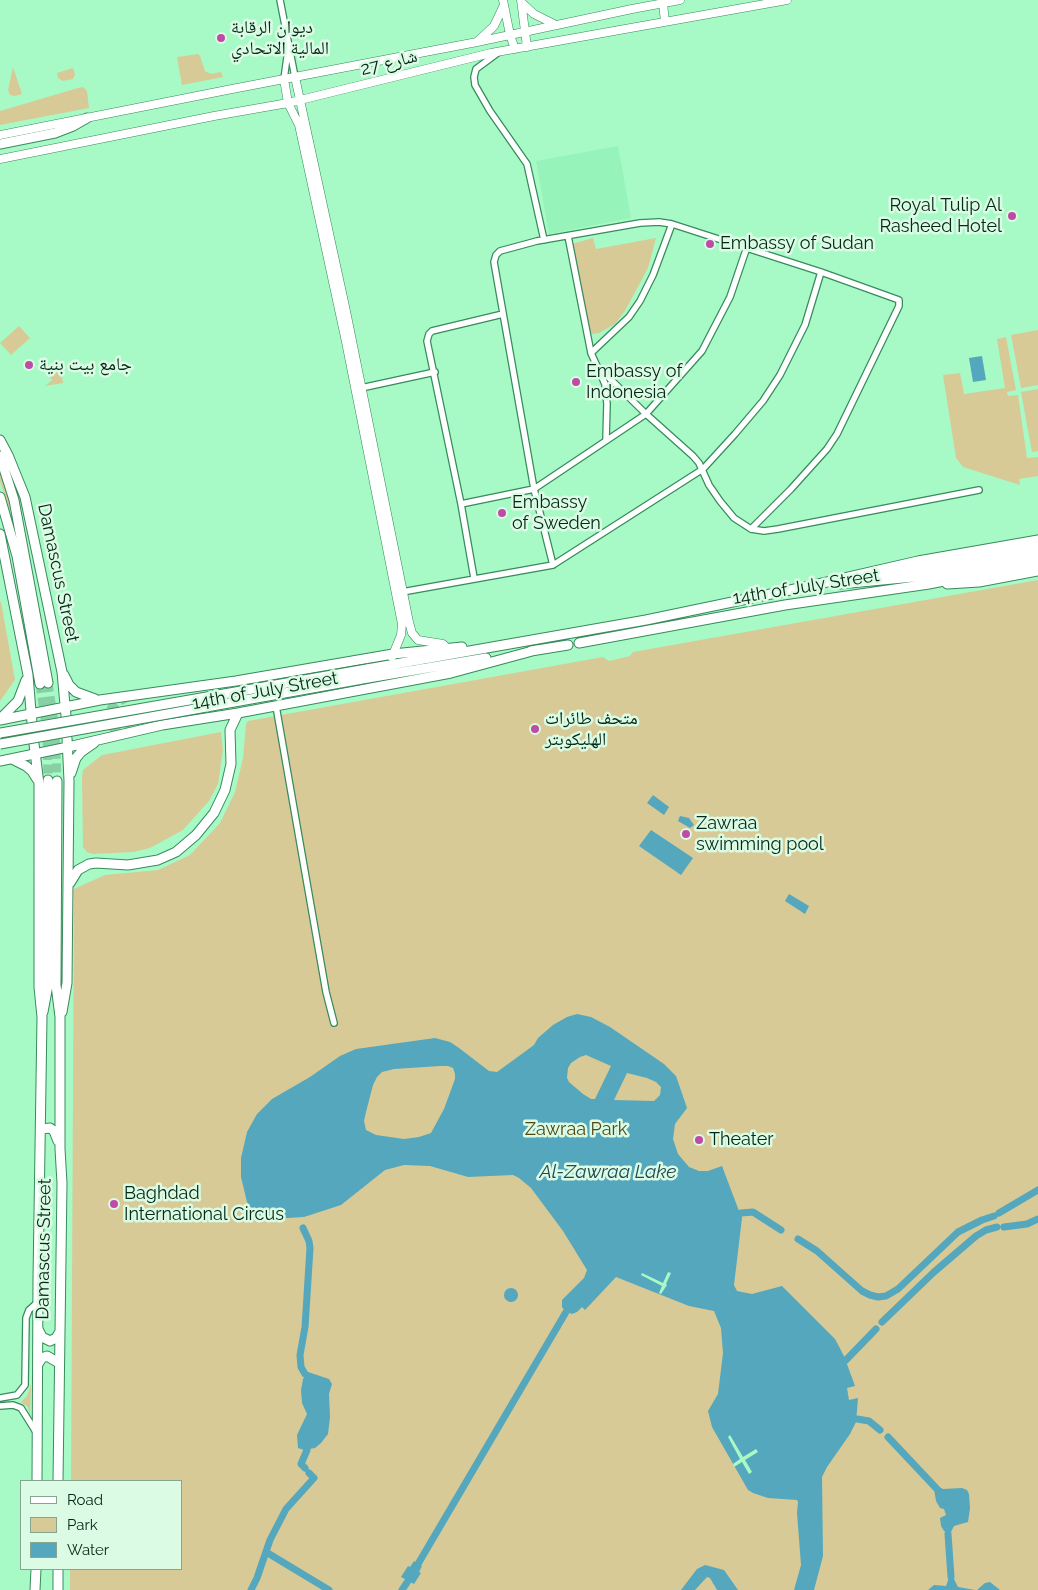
<!DOCTYPE html>
<meta charset="utf-8">
<style>
body{margin:0}
#map{position:relative;width:1038px;height:1590px;overflow:hidden;background:#a7fac6;font-family:Raleway,sans-serif}
canvas{display:block}
.legend{position:absolute;left:20px;top:1480px;width:162px;height:90px;box-sizing:border-box;background:#dbfbe5;border:1px solid #85a792;margin:0;padding:6px 9px;list-style:none;font-size:15px;color:#042815}
.legend li{display:flex;align-items:center;gap:10px;height:25px}
.legend b{width:25px;border:1px solid #85a792}
</style>
<div id="map">
<canvas width="1038" height="1590"></canvas>
<ul class="legend">
<li><b style="height:6px;background:#fff"></b>Road</li>
<li><b style="height:14px;background:#d7ca97"></b>Park</li>
<li><b style="height:14px;background:#54a7bc"></b>Water</li>
</ul>
</div>
<script>
const context = document.querySelector('canvas').getContext('2d');
context.lineJoin = 'round';
function paint(path, color) {
  context.fillStyle = color;
  context.fill(path, 'evenodd');
}
function shape(rows) {
  const path = new Path2D();
  for (const r of rows) {
    if (r.length === 3) {
      path.moveTo(r[0] + r[2], r[1]);
      path.arc(r[0], r[1], r[2], 0, 2 * Math.PI);
      continue;
    }
    path.moveTo(r[0], r[1]);
    for (let i = 2; i < r.length; i += 2) path.lineTo(r[i], r[i + 1]);
  }
  return path;
}
function strokePath(path, color, width, dash) {
  context.strokeStyle = color;
  context.lineWidth = width;
  context.lineCap = dash ? 'butt' : 'round';
  context.setLineDash(dash || []);
  context.stroke(path);
}
function drawText(font, color, halo, rows, align = 'center') {
  context.font = font + ' Raleway,"Noto Naskh Arabic",sans-serif';
  context.lineWidth = 5;
  context.setLineDash([]);
  context.textBaseline = 'middle';
  context.strokeStyle = halo;
  context.fillStyle = color;
  for (const [text, x, y, turn = 0] of rows) {
    context.save();
    context.translate(x, y);
    context.rotate((+turn || 0) * Math.PI / 180);
    context.textAlign = isNaN(turn) ? turn : align;
    if (halo) context.strokeText(text, 0, 0);
    context.fillText(text, 0, 0);
    context.restore();
  }
}
paint(shape([
 [618,146,631,218,549,234,536,161]
]), '#96f3ba');
paint(shape([
 [198,54,200,56,205,71,211,74,221,72,223,77,182,85,177,57],
 [13,67,22,94,15,96,10,95,8,90],
 [73,68,75,74,73,79,63,81,58,78,57,73],
 [83,87,87,91,89,108,0,125,0,111,78,88],
 [593,238,596,249,656,238,648,268,625,311,615,324,599,333,592,334,590,332,572,244],
 [19,326,30,338,11,355,0,343],
 [1038,330,1038,385,1021,388,1011,335],
 [1006,337,1016,390,1007,392,1008,396,1018,395,1027,458,1038,457,1038,476,1019,479,1020,485,963,467,956,458,943,375,960,373,964,394,1005,388,997,339],
 [61,369,63,383,45,386,52,380,50,377],
 [1038,389,1038,451,1032,452,1021,392],
 [0,472,12,510,10,511,0,481],
 [1038,580,1038,1590,70,1590,70,1569,181,1569,181,1481,71,1481,74,889,105,875,158,870,190,855,220,823,235,792,243,758,246,724,248,721,603,657,609,661,630,656,633,652],
 [0,602,1,602,15,680,0,701],
 [221,732,223,750,218,784,209,801,183,830,150,848,133,852,93,854,87,852,83,847,82,776,83,770,102,755],
 [31,1384,30,1416,28,1407,21,1402,27,1396]
]), '#d7ca97');
paint(shape([
 [982,356,986,380,973,382,969,358],
 [653,795,669,807,664,815,647,803],
 [680,816,689,818,694,825,690,828,678,821],
 [651,830,693,858,681,875,639,846],
 [789,894,809,906,805,914,785,901],
 [577,1014,591,1017,610,1027,664,1064,676,1076,687,1108,675,1124,673,1139,678,1154,689,1167,699,1171,708,1171,722,1166,736,1203,739,1211,741,1211,742,1218,734,1285,737,1291,752,1294,782,1286,835,1339,844,1356,855,1386,847,1388,849,1400,858,1398,856,1422,850,1434,827,1467,822,1477,823,1556,814,1590,794,1590,801,1565,797,1513,798,1502,797,1500,768,1498,753,1493,748,1490,712,1427,708,1411,718,1394,723,1353,721,1328,714,1311,689,1306,616,1277,585,1310,582,1307,577,1312,572,1314,565,1311,562,1307,562,1300,584,1278,587,1270,563,1231,531,1188,519,1178,513,1175,468,1177,430,1166,404,1165,385,1170,341,1205,304,1217,271,1219,255,1213,247,1202,241,1177,241,1158,247,1132,257,1114,272,1099,310,1077,340,1056,356,1049,435,1038,450,1042,459,1048,489,1071,497,1072,534,1045,538,1038,553,1025,567,1017],
 [586,1055,611,1066,595,1099,591,1099,583,1094,569,1082,567,1078,568,1068,571,1063,580,1057],
 [440,1066,448,1066,453,1068,455,1074,455,1079,444,1109,431,1133,419,1137,404,1139,376,1135,366,1130,364,1121,366,1112,373,1085,377,1077,382,1072,394,1069],
 [627,1073,647,1078,656,1082,661,1087,660,1095,654,1101,614,1100],
 [511,1295,7],
 [308,1372,329,1379,332,1384,329,1394,330,1417,328,1434,321,1443,315,1448,304,1450,298,1448,297,1435,307,1414,302,1403,301,1390,303,1379],
 [938,1486,943,1489,962,1488,967,1490,969,1494,970,1508,968,1522,954,1526,950,1534,944,1531,941,1526,940,1518,946,1515,944,1509,940,1508,936,1501,934,1489],
 [414,1561,422,1566,419,1572,421,1573,414,1584,401,1577,408,1566,410,1567],
 [705,1565,724,1570,738,1590,717,1590,710,1578,707,1577,695,1590,681,1590,697,1569],
 [953,1577,958,1587,975,1590,928,1590,934,1585,946,1586,949,1578],
 [990,1582,1000,1590,977,1590,985,1583]
]), '#54a7bc');
paint(shape([
 [668,1272,671,1273,666,1284,667,1285,661,1294,659,1293,662,1286,641,1275,642,1273,663,1283],
 [730,1435,743,1457,756,1449,758,1452,745,1460,752,1472,749,1474,742,1462,734,1467,733,1464,740,1459,728,1437]
]), '#a7fac6');
strokePath(shape([
 [741,1213,753,1212,781,1230],
 [999,1213,1038,1190],
 [1004,1227,1027,1224,1038,1219],
 [303,1228,309,1241,310,1248,305,1327,300,1355,301,1367,305,1374],
 [798,1239,817,1251,862,1291,870,1295,878,1297,886,1296,898,1289,958,1232,982,1220,994,1216],
 [882,1322,934,1272,976,1236,986,1230,997,1227],
 [846,1360,876,1329],
 [857,1419,869,1421,880,1430],
 [888,1437,936,1488],
 [305,1468,301,1464,307,1450],
 [948,1534,951,1577],
 [266,1552,329,1590],
 [418,1564,566,1312],
 [251,1590,257,1578,270,1540,286,1509,314,1478,309,1473],
 [402,1590,408,1581]
]), '#54a7bc', 7);
strokePath(shape([
 [48,683,55,729,57,781],
 [40,684,47,731,48,780],
 [128,697,116,703,112,707,109,713,108,719,113,728,122,730,132,730]
]), '#86d0a3', 9, [9, 4.5]);
const street = shape([
 [280,0,295,77],
 [499,52,476,69,474,77,475,85,490,111,527,164,544,240],
 [284,79,288,50],
 [568,236,591,353,605,384,607,404,606,440],
 [591,353,629,317,640,301,653,275,672,224],
 [600,369,646,414,693,456,699,463,709,485,720,501,734,518,751,529,764,531,778,529,979,490],
 [361,388,435,372],
 [461,504,534,489,646,414,702,351,730,297,747,247],
 [553,565,534,489,494,262,496,255,500,251,537,241,640,223,659,222,672,224,821,272,899,300,899,306,837,434,827,449,791,489,751,529],
 [474,578,461,504,427,341,429,334,432,331,503,314],
 [402,592,553,565,703,469,735,434,763,401,780,375,805,325,821,272],
 [276,706,326,992,334,1023],
 [0,1398,17,1395,25,1385,26,1318,29,1310,38,1302],
 [0,1406,13,1405,21,1408,36,1432]
]);
const secondary = shape([
 [503,0,510,35,515,49],
 [521,0,527,47],
 [522,3,534,14,554,24],
 [663,3,665,22],
 [478,41,494,26,503,7],
 [295,77,346,311,409,622,412,633,418,640,443,644,447,648],
 [284,79,288,103,299,125,346,342,402,624,401,635,392,657],
 [0,135,232,89,477,42,632,9,680,0],
 [0,159,214,116,288,103,491,53,787,0]
]);
const primary = shape([
 [0,144,55,133,73,126,87,118],
 [0,440,8,455,25,497,62,672,66,716],
 [0,456,14,500,48,683],
 [0,497,17,556,40,684],
 [0,534,28,675,32,723],
 [874,577,1038,548],
 [840,584,924,576,1038,555],
 [947,584,979,582,1038,571],
 [579,643,785,605,929,584,1038,562],
 [531,651,568,645],
 [367,669,646,620,814,585,918,561,1038,540],
 [64,675,69,685,76,692,95,699],
 [368,678,486,658],
 [0,719,18,701,26,680],
 [0,720,100,700,236,681,393,654,462,647],
 [34,744,39,784,39,987,42,1017,38,1279,37,1481],
 [12,759,26,766,32,771,37,779],
 [0,761,68,747,162,725,238,713,451,673,536,650],
 [71,773,76,758,81,752,94,743],
 [57,781,56,985,60,1017,60,1149,62,1183,58,1481],
 [70,883,78,870,89,864,96,863,128,865,158,860,176,852,196,835,214,813,225,790,231,764,230,730,238,713],
 [43,1012,48,985,48,780],
 [62,1012,67,983,69,781,67,738],
 [41,1129,50,1128,54,1131,58,1141],
 [38,1329,42,1337,50,1341,56,1338,59,1333],
 [38,1364,42,1358,47,1356,59,1363],
 [35,1590,36,1569],
 [58,1590,58,1569]
]);
strokePath(street, '#378b5c', 8);
strokePath(secondary, '#378b5c', 9);
strokePath(primary, '#378b5c', 11);
strokePath(street, '#fff', 5.5);
strokePath(secondary, '#fff', 8);
strokePath(primary, '#fff', 9);
const primaryBridge = shape([
 [0,733,367,669],
 [0,744,368,678]
]);
strokePath(primaryBridge, '#378b5c', 11, []);
strokePath(primaryBridge, '#fff', 9);
for (const [x, y, r, color] of [
 [221,38,5,"#be4ca7"],
 [1012,216,5,"#be4ca7"],
 [710,244,5,"#be4ca7"],
 [29,365,5,"#be4ca7"],
 [576,382,5,"#be4ca7"],
 [502,513,5,"#be4ca7"],
 [535,729,5,"#be4ca7"],
 [686,834,5,"#be4ca7"],
 [699,1140,5,"#be4ca7"],
 [114,1204,5,"#be4ca7"]
]) {
  const dot = new Path2D();
  dot.arc(x, y, r, 0, 2 * Math.PI);
  context.fillStyle = color;
  context.fill(dot);
  strokePath(dot, '#dbfbe5', 2);
}
drawText('18px', '#042815', '#dbfbe5', [
 ["ديوان الرقابة",231,28],
 ["المالية الاتحادي",231,49],
 ["Royal Tulip Al",1002,206,"right"],
 ["Rasheed Hotel",1002,227,"right"],
 ["Embassy of Sudan",720,244],
 ["جامع بيت بنية",39,365],
 ["Embassy of",586,372],
 ["Indonesia",586,393],
 ["Embassy",512,503],
 ["of Sweden",512,524],
 ["متحف طائرات",545,719],
 ["الهليكوبتر",545,740],
 ["Zawraa",696,824],
 ["swimming pool",696,845],
 ["Theater",709,1140],
 ["Baghdad",124,1194],
 ["International Circus",124,1215]
], 'left');
drawText('18px', '#042815', '#dbfbe5', [
 ["شارع 27",389,63,-14],
 ["Damascus Street",58,573,78],
 ["14th of July Street",806,587,-9],
 ["14th of July Street",265,691,-10],
 ["Damascus Street",44,1249,-89]
]);
drawText('18px', '#524614', '#dbfbe5', [
 ["Zawraa Park",576,1130]
]);
drawText('italic 19px', '#234a53', '#dbfbe5', [
 ["Al-Zawraa Lake",608,1172]
]);
</script>
